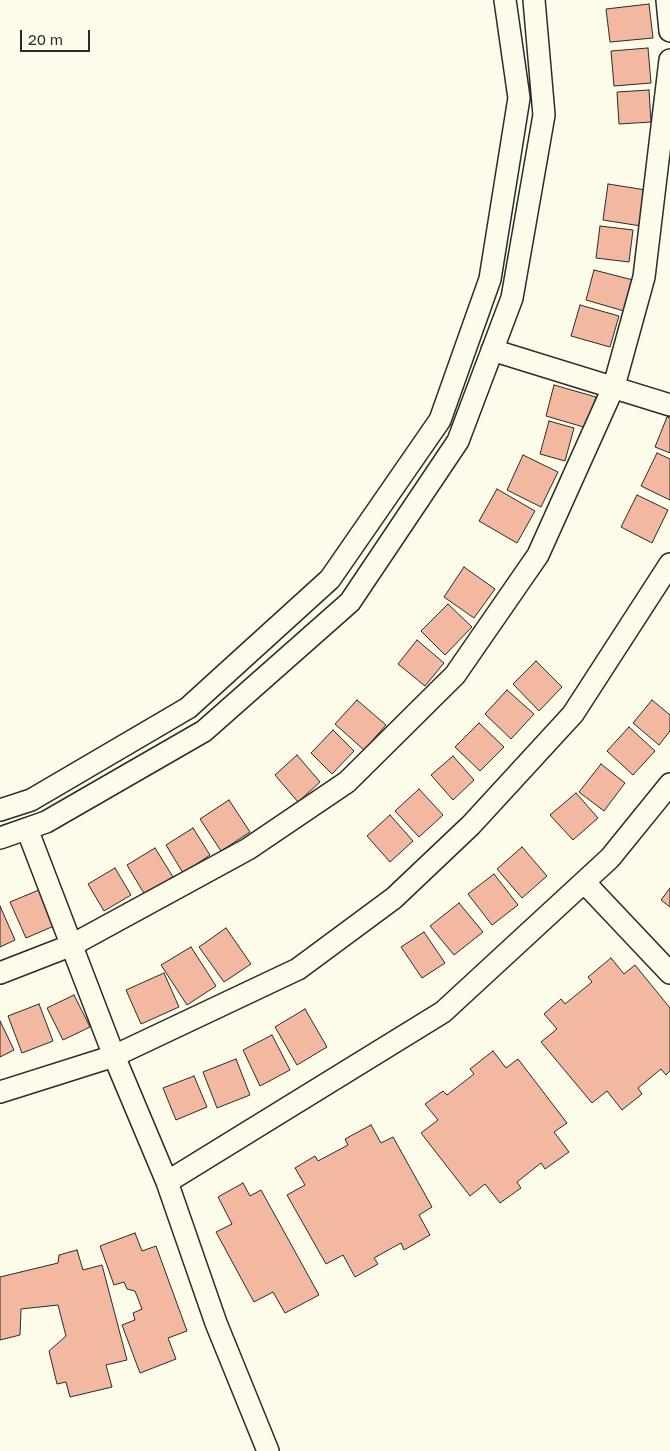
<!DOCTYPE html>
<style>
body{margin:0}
#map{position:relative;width:670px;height:1451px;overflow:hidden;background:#fdfbea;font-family:"Golos Text",sans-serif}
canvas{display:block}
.scale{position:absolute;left:20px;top:30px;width:70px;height:22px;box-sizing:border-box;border:2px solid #2b2b2b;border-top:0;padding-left:6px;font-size:15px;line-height:18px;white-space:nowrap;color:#2b2b2b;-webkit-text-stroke:4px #fdfbea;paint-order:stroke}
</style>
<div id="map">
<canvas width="670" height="1451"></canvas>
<div class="scale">20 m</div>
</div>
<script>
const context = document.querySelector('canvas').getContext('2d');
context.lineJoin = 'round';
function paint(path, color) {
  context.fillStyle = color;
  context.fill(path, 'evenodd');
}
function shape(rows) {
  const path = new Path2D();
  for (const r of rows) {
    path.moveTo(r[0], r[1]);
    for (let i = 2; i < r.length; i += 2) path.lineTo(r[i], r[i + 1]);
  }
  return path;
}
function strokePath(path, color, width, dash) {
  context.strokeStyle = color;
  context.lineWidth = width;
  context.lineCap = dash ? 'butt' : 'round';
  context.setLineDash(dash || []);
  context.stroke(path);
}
const building = shape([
 [649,4,653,38,610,42,606,9,649,4],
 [648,48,651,83,614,86,611,51,648,48],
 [649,90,651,122,619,124,617,92,649,90],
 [608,184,646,190,641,226,603,220,608,184],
 [600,226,633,230,629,262,596,258,600,226],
 [594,270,633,280,624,311,586,300,594,270],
 [580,305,619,316,610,347,571,336,580,305],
 [554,385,596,397,587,428,546,416,554,385],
 [667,417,670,418,670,453,655,447,667,417],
 [549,421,574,428,565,461,540,454,549,421],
 [657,453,670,459,670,500,641,486,657,453],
 [523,455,558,472,541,507,507,490,523,455],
 [497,489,535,511,517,543,479,521,497,489],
 [637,495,668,510,652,543,621,527,637,495],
 [464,567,495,589,474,618,444,597,464,567],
 [448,604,472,627,445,655,421,631,448,604],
 [417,640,444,663,425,686,398,664,417,640],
 [536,661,562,687,539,711,513,684,536,661],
 [507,690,534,714,511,739,485,714,507,690],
 [357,700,386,725,364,750,335,724,357,700],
 [652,700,670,715,670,731,659,745,633,723,652,700],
 [479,723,504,747,480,771,455,747,479,723],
 [629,727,655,751,633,775,607,751,629,727],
 [333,730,354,751,332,774,311,753,333,730],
 [297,755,320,782,298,802,275,775,297,755],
 [453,756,474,780,453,800,431,775,453,756],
 [601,764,625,783,604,811,579,792,601,764],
 [419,789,443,815,419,837,395,811,419,789],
 [576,793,598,818,573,840,550,815,576,793],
 [229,800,250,832,221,851,200,819,229,800],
 [390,815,413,841,390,862,367,836,390,815],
 [193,828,210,855,183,873,166,845,193,828],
 [522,847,547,876,522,898,497,869,522,847],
 [155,848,173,877,145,895,127,865,155,848],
 [115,868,131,895,104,911,88,884,115,868],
 [494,874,518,905,492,925,468,894,494,874],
 [670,888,670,907,661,900,670,888],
 [39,890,54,926,26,938,10,902,39,890],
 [459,903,483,932,454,955,430,926,459,903],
 [0,906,15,940,0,947,0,906],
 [226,928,251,964,224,982,199,947,226,928],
 [424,932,445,963,422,978,401,947,424,932],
 [191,947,216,986,187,1005,161,965,191,947],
 [611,958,624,974,635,965,670,1008,670,1071,666,1075,661,1069,638,1088,642,1094,622,1110,607,1091,592,1103,541,1042,557,1029,544,1014,561,999,565,1004,592,982,588,977,611,958],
 [164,973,179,1007,141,1024,126,990,164,973],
 [74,995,90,1027,63,1040,47,1008,74,995],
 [39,1004,53,1041,22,1053,8,1016,39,1004],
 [305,1009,327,1047,297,1065,275,1027,305,1009],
 [0,1021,14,1050,0,1057,0,1021],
 [272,1035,290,1070,260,1086,243,1050,272,1035],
 [493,1051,506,1068,518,1059,567,1123,554,1132,569,1152,545,1169,541,1163,517,1182,521,1188,500,1203,485,1184,470,1196,421,1133,438,1120,425,1104,443,1091,447,1095,474,1074,470,1069,493,1051],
 [236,1059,250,1095,217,1108,203,1072,236,1059],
 [194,1076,207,1107,176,1120,163,1088,194,1076],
 [371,1125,381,1143,393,1137,432,1207,419,1215,430,1235,404,1250,401,1243,374,1258,378,1264,355,1277,343,1255,326,1264,287,1195,305,1185,295,1168,315,1156,318,1161,348,1145,345,1139,371,1125],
 [243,1183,250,1196,261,1190,319,1295,285,1313,273,1292,254,1302,216,1232,232,1224,218,1197,243,1183],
 [135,1233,142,1251,156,1246,187,1331,168,1338,176,1359,140,1373,122,1325,135,1320,133,1313,142,1309,135,1291,127,1289,124,1282,114,1285,100,1246,135,1233],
 [77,1250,83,1270,102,1265,127,1360,106,1365,112,1387,70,1397,66,1382,57,1384,49,1351,66,1336,58,1305,21,1309,20,1335,0,1340,0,1277,58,1263,59,1255,77,1250]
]);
paint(building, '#f2b8a0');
strokePath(building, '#2b2b2b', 1);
const minor = shape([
 [667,0,670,31],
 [492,350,670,405],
 [0,810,31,800,188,708,330,579,440,420,490,279,519,98,505,0],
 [27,829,114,1056,167,1182,216,1323,268,1451],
 [0,838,46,822,204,731,350,602,458,441,512,298,544,115,534,0],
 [584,882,670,973],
 [0,973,72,945,248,849,347,782,455,675,538,555,614,386,644,277,670,60],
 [0,1092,114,1056,298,969,394,898,471,825,573,714,670,564],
 [167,1182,443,1012,610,858,670,784]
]);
strokePath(minor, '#2b2b2b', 24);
strokePath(minor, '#fdfbea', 21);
</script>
